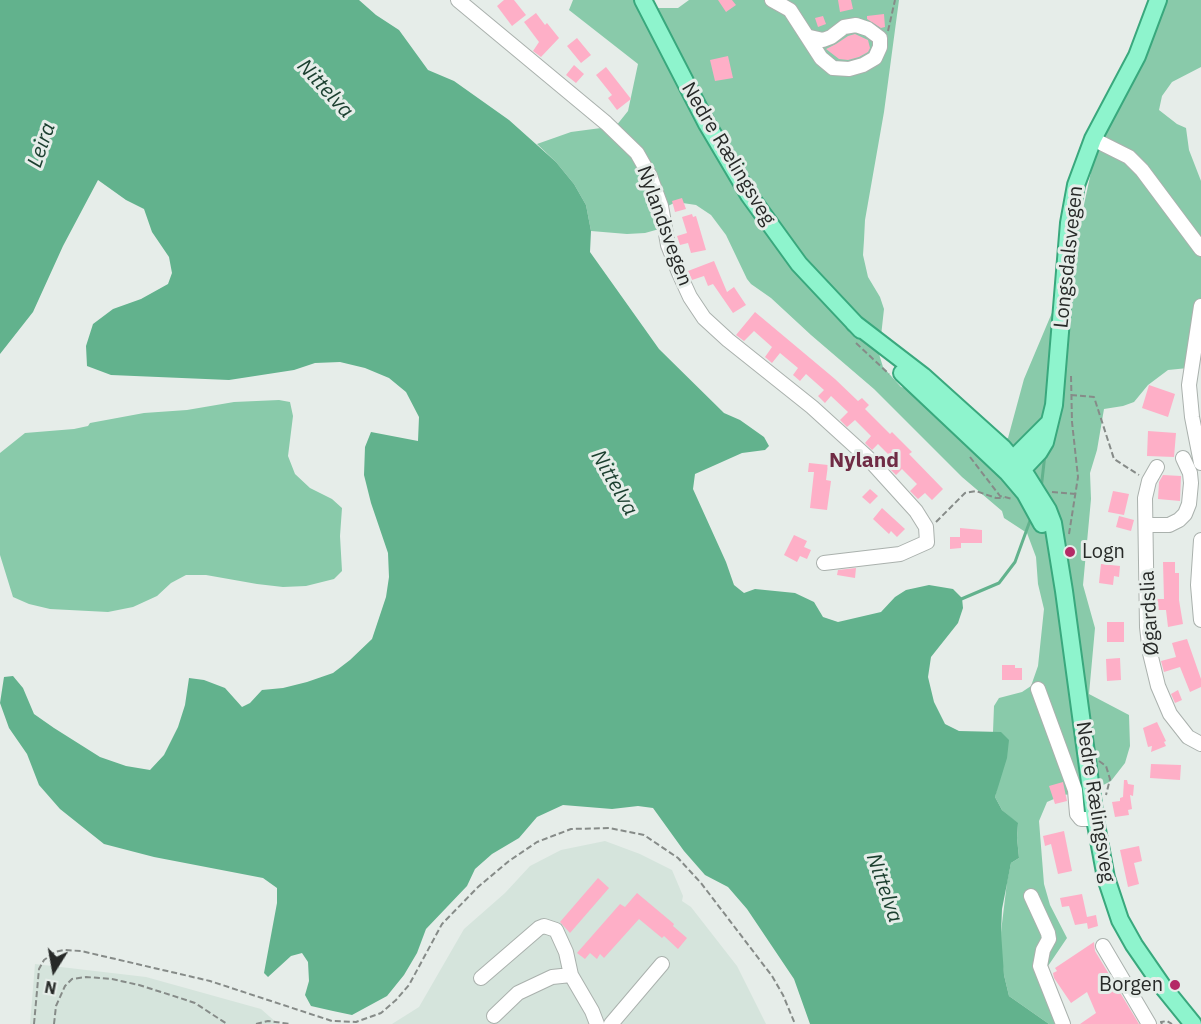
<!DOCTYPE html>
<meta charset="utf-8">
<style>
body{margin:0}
#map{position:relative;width:1201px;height:1024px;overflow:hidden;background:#e6ede9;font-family:"IBM Plex Sans",sans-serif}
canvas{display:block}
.north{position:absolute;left:24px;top:940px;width:60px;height:60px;-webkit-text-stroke:4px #e6ede9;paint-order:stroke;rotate:191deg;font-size:16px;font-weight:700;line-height:24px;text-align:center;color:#272a28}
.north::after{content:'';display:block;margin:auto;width:21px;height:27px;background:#272a28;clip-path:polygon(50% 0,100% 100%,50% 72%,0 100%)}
</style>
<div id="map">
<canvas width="1201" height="1024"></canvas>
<div class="north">N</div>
</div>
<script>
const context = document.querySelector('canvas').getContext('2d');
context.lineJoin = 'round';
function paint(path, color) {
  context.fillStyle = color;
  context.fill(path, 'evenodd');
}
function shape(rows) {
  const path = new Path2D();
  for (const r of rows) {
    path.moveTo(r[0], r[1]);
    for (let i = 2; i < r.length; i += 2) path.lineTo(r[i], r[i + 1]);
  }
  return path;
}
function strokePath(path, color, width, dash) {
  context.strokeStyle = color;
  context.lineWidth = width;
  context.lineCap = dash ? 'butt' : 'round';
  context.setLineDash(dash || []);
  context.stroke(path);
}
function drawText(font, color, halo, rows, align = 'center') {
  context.font = font + ' "IBM Plex Sans",sans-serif';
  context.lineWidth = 6;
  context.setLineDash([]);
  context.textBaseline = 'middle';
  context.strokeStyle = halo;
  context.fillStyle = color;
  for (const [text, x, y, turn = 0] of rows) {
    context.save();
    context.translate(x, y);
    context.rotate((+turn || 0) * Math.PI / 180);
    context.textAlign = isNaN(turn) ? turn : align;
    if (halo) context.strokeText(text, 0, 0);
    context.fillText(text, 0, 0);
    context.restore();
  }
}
paint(shape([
 [605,841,640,854,672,870,683,896,682,901,691,907,737,966,766,1024,392,1024,419,1007,464,929,505,893,530,866,561,850],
 [35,964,146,977,261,1009,278,1024,30,1024]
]), '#d5e4dc');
paint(shape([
 [573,0,646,0,657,8,678,8,689,0,899,0,884,112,865,220,864,240,863,255,868,277,880,297,884,309,879,354,883,367,901,387,921,392,1000,439,1008,438,1024,379,1070,270,1100,130,1162,0,1201,0,1201,67,1172,82,1162,96,1159,110,1177,124,1186,128,1189,150,1201,181,1201,310,1188,368,1168,370,1148,385,1134,402,1123,406,1104,409,1097,450,1090,473,1091,499,1083,585,1095,628,1089,694,1129,715,1130,746,1125,763,1111,781,1090,792,1063,795,1047,802,1039,821,1044,884,1050,905,1067,938,1048,966,1066,1024,1049,1024,1009,996,1004,975,1001,950,1001,932,1007,882,1011,863,1019,858,1017,838,1018,824,1002,810,995,797,999,779,1001,732,993,732,994,706,999,698,1022,692,1031,686,1038,666,1044,609,1038,584,1036,557,1027,533,1004,518,1002,511,962,477,874,389,811,335,771,298,751,284,747,279,726,235,711,215,696,205,676,202,666,207,670,226,645,233,627,234,591,231,586,205,574,184,556,162,537,144,571,132,616,126,628,111,638,64,569,10],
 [279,400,290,402,293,416,288,456,295,474,310,488,332,499,342,508,340,536,342,571,334,579,306,586,283,587,257,584,206,575,186,575,171,583,157,596,133,607,108,612,50,609,29,604,13,597,0,555,0,453,25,433,74,429,88,426,90,423,144,413,187,410,234,402]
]), '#89caaa');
paint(shape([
 [0,0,359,0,376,15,399,30,428,70,454,81,509,120,556,162,574,184,586,205,591,231,590,252,659,349,724,413,740,420,764,437,769,446,765,450,742,453,695,474,693,489,726,562,734,585,744,593,755,589,795,593,814,602,823,617,838,622,881,612,895,597,906,590,929,585,953,589,962,598,963,608,958,623,931,657,928,677,934,702,945,724,959,731,1001,732,1009,740,1007,758,995,797,1002,810,1018,823,1017,838,1019,858,1011,863,1002,909,1001,932,1004,975,1009,996,1049,1024,810,1024,794,979,747,909,728,887,705,875,684,851,653,808,638,806,612,809,563,805,537,817,519,838,492,854,475,869,467,886,426,929,417,953,404,975,387,996,352,1015,333,1011,311,1006,305,995,309,981,308,962,302,953,291,956,268,977,264,973,277,903,277,888,263,878,154,857,104,844,60,809,39,785,27,754,9,728,0,703,4,677,13,676,23,688,34,714,54,728,100,757,126,766,150,770,164,755,178,727,185,705,189,678,204,680,225,688,242,707,250,703,262,690,283,688,307,682,333,673,350,660,372,639,386,597,389,577,388,553,371,503,364,475,365,447,371,432,418,441,419,417,406,392,389,378,365,368,340,362,315,363,294,370,229,380,111,375,87,366,86,346,93,324,113,309,141,299,168,284,172,273,169,257,152,232,144,209,126,200,98,180,63,246,33,312,0,354]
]), '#62b28d');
strokePath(shape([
 [1041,489,1045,454],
 [959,600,999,583,1015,562,1031,518]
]), '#62b28d', 3);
paint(shape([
 [504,0,514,0,526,15,512,26,497,6],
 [718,0,732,0,736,5,726,12],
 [838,0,851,0,853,9,840,12],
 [536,13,545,25,547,23,559,38,541,57,533,51,539,42,524,22],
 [884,14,885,27,881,28,867,19,867,16],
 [823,16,826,24,818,27,815,18],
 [855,34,868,40,870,48,868,52,859,57,848,60,839,59,826,49,836,44,848,36],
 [577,38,591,55,581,63,567,46],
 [728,56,733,78,715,81,710,60],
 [574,65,584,74,576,83,566,75],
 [606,67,631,99,617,110,608,98,612,95,596,75],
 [682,198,686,209,675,212,672,201],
 [692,214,693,217,696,216,706,250,691,253,688,243,680,245,677,236,687,233,682,217],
 [714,261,727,292,734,287,746,305,733,313,713,284,708,286,704,276,692,280,688,271],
 [755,312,835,379,858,401,862,398,869,405,865,409,890,434,892,432,912,452,909,454,943,489,932,500,925,493,918,499,910,491,917,484,902,469,896,475,888,467,895,461,878,444,872,450,865,443,871,436,855,420,847,427,840,420,848,412,831,396,825,403,818,396,824,390,806,374,800,381,793,375,798,368,780,353,772,363,765,357,772,347,754,331,744,341,736,335],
 [1149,385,1175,394,1168,417,1142,408],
 [1148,431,1176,433,1174,457,1147,456],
 [809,463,828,465,826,480,831,481,827,510,810,508,814,472,808,472],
 [1163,475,1181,476,1180,501,1158,499,1159,482],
 [870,489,878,496,870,504,862,497],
 [1113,491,1129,494,1124,515,1108,512],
 [882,508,905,529,897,537,891,531,889,534,873,519],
 [1119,516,1134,520,1131,531,1116,527],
 [960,528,982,530,982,543,961,543,961,548,950,549,950,537,960,537],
 [794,535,807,541,804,547,811,550,807,559,800,556,797,562,784,555],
 [1163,562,1175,562,1175,573,1179,573,1179,600,1183,624,1168,627,1166,610,1156,610,1156,599,1164,599],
 [1101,564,1120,566,1119,577,1114,576,1113,585,1099,583],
 [856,568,855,578,837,575,838,570],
 [1107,622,1124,622,1124,642,1107,642],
 [1187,639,1201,679,1201,687,1190,692,1180,667,1164,672,1161,661,1176,657,1172,643],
 [1120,658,1121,680,1107,681,1106,659],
 [1002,665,1015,665,1015,668,1022,668,1022,680,1002,680],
 [1178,690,1182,700,1175,703,1171,694],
 [1157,722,1166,741,1164,742,1166,746,1151,752,1152,746,1148,747,1143,728],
 [1151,764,1181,765,1180,780,1150,778],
 [1124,780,1127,780,1128,784,1134,785,1133,796,1130,795,1132,809,1128,810,1129,815,1115,817,1112,802,1120,801,1120,798,1123,797],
 [1063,782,1067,801,1055,804,1049,786],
 [1064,831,1072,871,1058,874,1051,844,1045,846,1043,836],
 [1139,846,1142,861,1134,863,1139,884,1128,887,1120,850],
 [598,878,609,888,570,933,560,922],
 [637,893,674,924,673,926,687,938,678,949,664,936,662,938,639,919,604,958,600,954,597,959,590,953,585,959,577,953,620,904,625,907],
 [1082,894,1087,917,1096,915,1098,926,1088,929,1087,923,1075,925,1069,906,1062,907,1060,898],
 [1094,942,1095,951,1139,1024,1080,1024,1096,1013,1087,992,1071,1003,1054,978,1053,973,1057,971,1055,968]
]), '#feafc7');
const minor = shape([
 [458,0,606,123,637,153,650,176,661,206,668,245,679,273,690,297,704,318,728,340,812,407,867,457,916,511,926,527,927,542,900,554,824,563],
 [772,0,790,10,821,58,833,68,849,69,863,65,875,58,880,47,880,38,868,29,856,25,844,27,831,37,823,40,810,37],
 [1093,139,1129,157,1142,170,1201,249],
 [1201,306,1189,385,1192,417,1201,463],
 [1157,467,1149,481,1145,498,1147,627,1150,653,1158,686,1170,714,1188,737,1201,744],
 [1146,525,1169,525,1179,520,1185,514,1189,504,1191,483,1190,473,1183,458],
 [1201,540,1198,585,1201,620],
 [1038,689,1075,790,1077,814,1081,819,1095,819],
 [1031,896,1048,933,1049,939,1043,950,1040,966,1063,1024],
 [1103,946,1149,1024],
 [481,978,539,928,544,926,556,930,566,952,571,975,592,1011,597,1024],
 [494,1016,518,993,552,977,571,975],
 [611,1024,662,964]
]);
const major = shape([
 [643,0,707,124,749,195,799,264,861,330],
 [854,323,923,376,1003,448,1026,475,1048,510,1053,523,1064,591,1095,819,1106,878,1120,920,1134,945,1163,987,1193,1024],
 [902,373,1008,473,1025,493,1042,524],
 [1010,467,1013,459,1048,424],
 [1012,472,1022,470,1039,452,1045,442,1054,405,1069,223,1076,185,1093,139,1137,56,1158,0]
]);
strokePath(minor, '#aab1ad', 16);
strokePath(major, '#39a87d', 20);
strokePath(shape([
 [888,31,895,0],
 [856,343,889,374],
 [1071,395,1094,397,1114,459,1139,475],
 [970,457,1000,496,1013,499],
 [1052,492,1076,494],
 [936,522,965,493,976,491,996,498,1004,498],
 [1069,534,1078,477,1072,422,1071,376],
 [1099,761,1106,766,1110,779,1106,795],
 [34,1024,39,969,44,960,55,952,64,950,81,951,210,981,332,1021,356,1022,381,1013,396,1000,409,985,442,924,478,887,509,861,537,842,571,829,609,828,644,835,678,858,701,883,772,976,783,995,795,1024],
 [54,1024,56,1006,65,986,72,979,86,977,112,979,139,985,180,998,195,1003,227,1024],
 [256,1024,268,1021,291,1024],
 [1162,1024,1161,1022,1167,1021,1172,1024]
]), '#868b88', 2, [6, 3]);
strokePath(minor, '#fff', 14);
strokePath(major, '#8ef4cd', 16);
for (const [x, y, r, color] of [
 [1070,552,6,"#b42a66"],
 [1175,985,6,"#b42a66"]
]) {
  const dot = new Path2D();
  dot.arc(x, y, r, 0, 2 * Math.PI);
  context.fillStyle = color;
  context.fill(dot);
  strokePath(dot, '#e6ede9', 2);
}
drawText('20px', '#272a28', '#e6ede9', [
 ["Nedre Rælingsveg",728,154,59],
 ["Nylandsvegen",664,226,70],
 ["Longsdalsvegen",1069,257,-84],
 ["Øgardslia",1150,613,-93],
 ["Nedre Rælingsveg",1095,802,81]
]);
drawText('20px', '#272a28', '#e6ede9', [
 ["Logn",1082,552],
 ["Borgen",1163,985,"right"]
], 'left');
drawText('italic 21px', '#1b3f2f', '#e6ede9', [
 ["Nittelva",325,89,47],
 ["Leira",42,145,-71],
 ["Nittelva",614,483,60],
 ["Nittelva",884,888,71]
]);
drawText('bold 21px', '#6f2b44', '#e6ede9', [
 ["Nyland",864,461]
]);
</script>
